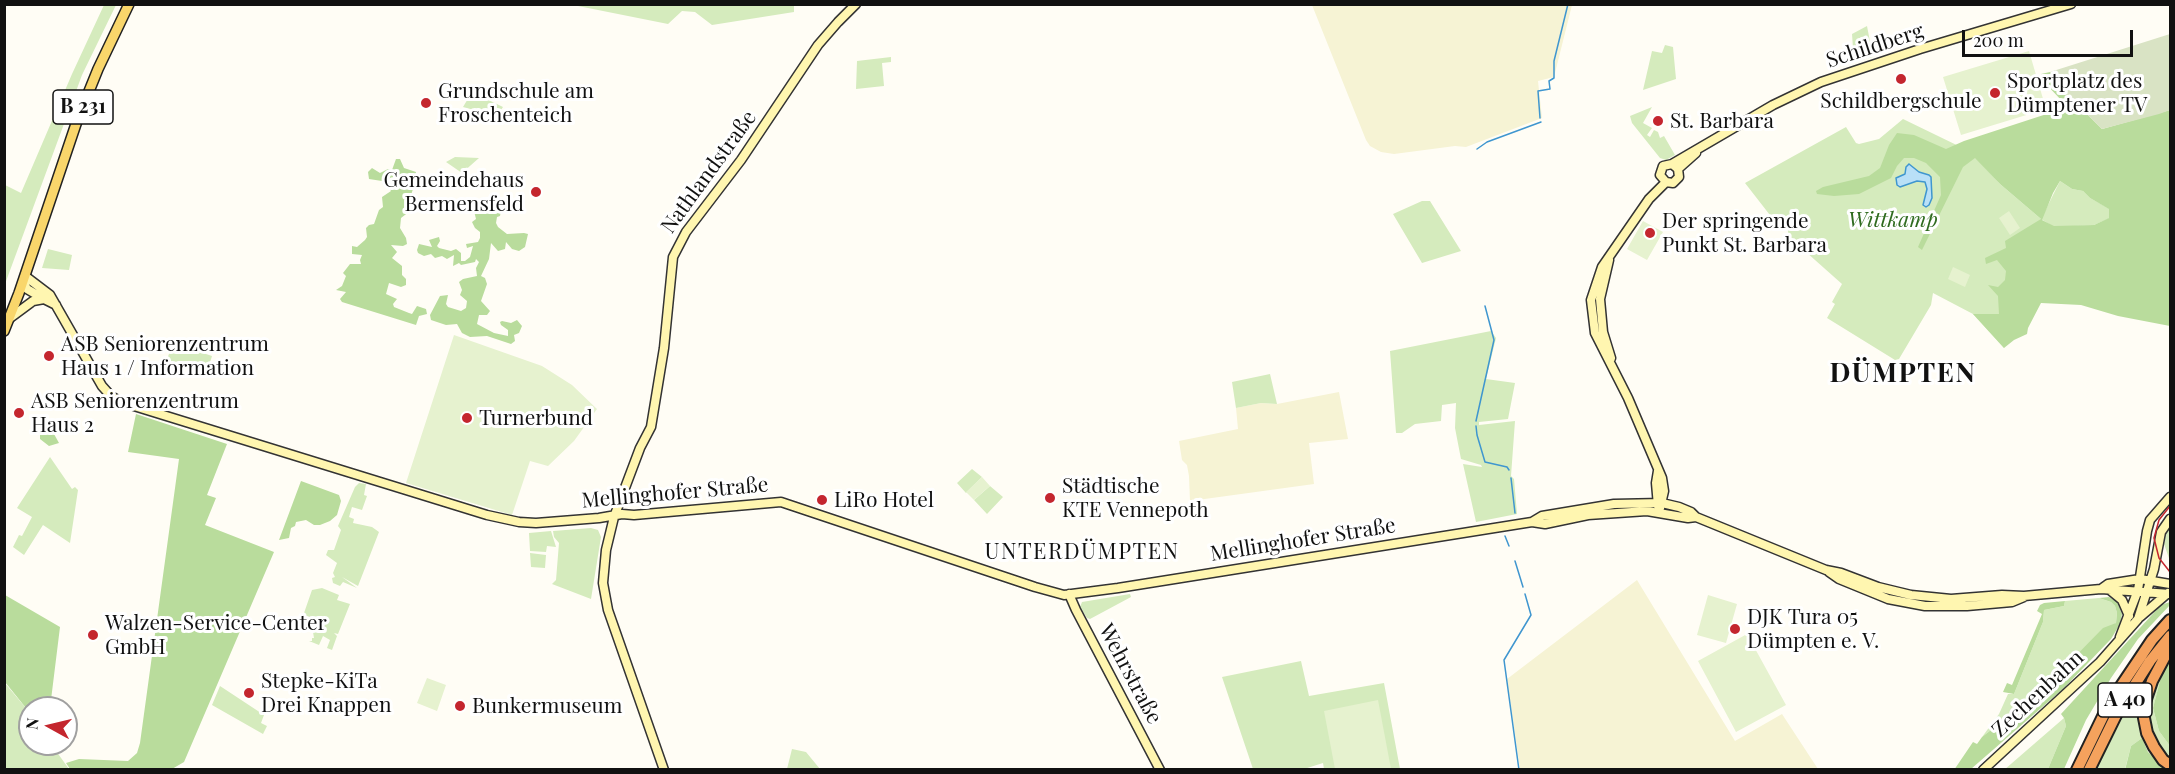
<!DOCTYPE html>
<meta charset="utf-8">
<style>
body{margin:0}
#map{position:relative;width:2175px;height:774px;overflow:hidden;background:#fffdf5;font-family:"Playfair Display",serif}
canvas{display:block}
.frame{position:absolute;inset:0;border:6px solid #111;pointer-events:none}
.north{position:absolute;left:18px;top:696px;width:60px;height:60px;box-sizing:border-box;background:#fff;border:2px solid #a0a0a0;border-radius:50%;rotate:278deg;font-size:16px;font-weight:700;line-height:24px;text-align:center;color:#111}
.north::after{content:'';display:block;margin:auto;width:21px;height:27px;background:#c4262e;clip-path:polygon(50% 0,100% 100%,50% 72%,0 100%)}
.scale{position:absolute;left:1962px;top:30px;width:171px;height:27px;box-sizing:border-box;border:3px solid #111;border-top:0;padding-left:8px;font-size:18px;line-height:21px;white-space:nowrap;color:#111;-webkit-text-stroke:4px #fff;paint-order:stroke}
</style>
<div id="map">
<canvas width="2175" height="774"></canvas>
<div class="frame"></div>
<div class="north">N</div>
<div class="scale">200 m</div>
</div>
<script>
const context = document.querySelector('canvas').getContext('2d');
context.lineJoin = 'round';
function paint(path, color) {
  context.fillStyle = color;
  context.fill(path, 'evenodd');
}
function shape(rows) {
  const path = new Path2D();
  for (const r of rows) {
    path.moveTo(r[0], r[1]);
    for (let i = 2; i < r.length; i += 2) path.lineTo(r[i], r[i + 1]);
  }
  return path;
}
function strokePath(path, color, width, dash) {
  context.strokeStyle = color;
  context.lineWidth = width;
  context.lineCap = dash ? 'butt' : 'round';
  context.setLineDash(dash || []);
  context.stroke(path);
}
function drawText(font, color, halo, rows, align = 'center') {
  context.font = font + ' "Playfair Display",serif';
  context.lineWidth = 6;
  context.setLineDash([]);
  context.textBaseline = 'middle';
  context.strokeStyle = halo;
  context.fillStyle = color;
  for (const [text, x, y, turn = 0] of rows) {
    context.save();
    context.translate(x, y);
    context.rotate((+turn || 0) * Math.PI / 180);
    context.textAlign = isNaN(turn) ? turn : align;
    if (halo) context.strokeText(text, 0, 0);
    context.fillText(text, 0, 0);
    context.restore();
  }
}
paint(shape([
 [1312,5,1572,5,1554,77,1538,81,1542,118,1466,147,1455,146,1394,154,1381,152,1370,146,1366,140],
 [1339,392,1348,439,1309,443,1314,484,1190,501,1189,476,1187,465,1182,460,1179,441,1238,429,1236,408,1261,403,1277,404],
 [1637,580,1735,741,1782,714,1818,769,1520,769,1507,679]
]), '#f6f3d4');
paint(shape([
 [104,5,116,5,82,75,5,284,5,185,21,193,72,74],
 [573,5,794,4,794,12,712,25,695,12,682,11,668,24],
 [1867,26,1873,57,1854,62,1852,34],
 [1665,45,1673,47,1676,79,1643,90,1652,51,1662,53],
 [891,57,891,62,882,63,884,86,856,89,857,61],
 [472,92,503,107,497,116,463,107],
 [1652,107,1643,123,1652,128,1647,135,1650,137,1654,130,1658,132,1660,138,1664,136,1675,155,1666,160,1660,158,1632,123,1630,116],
 [1903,119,1971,152,2000,184,2041,219,2060,181,2072,189,2083,191,2090,198,2110,209,2110,218,2094,225,2054,227,2041,219,2004,348,1973,314,1933,293,1931,305,1899,359,1895,360,1827,318,1835,304,1832,302,1842,284,1788,236,1788,229,1779,220,1773,219,1745,183,1846,127,1856,143,1859,144,1879,139],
 [455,157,479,158,462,173,446,162],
 [1422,201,1430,201,1461,251,1422,263,1393,214],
 [48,249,72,255,69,270,42,268],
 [1491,331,1496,338,1486,379,1515,383,1508,419,1479,422,1479,425,1515,421,1511,476,1514,479,1517,514,1476,522,1463,464,1482,467,1481,465,1461,459,1455,428,1456,403,1442,405,1441,421,1415,424,1402,433,1396,433,1390,351],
 [173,343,212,356,207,372,203,374,166,362],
 [1270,374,1277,404,1261,403,1236,408,1232,382],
 [50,457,72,489,75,487,78,490,70,543,43,525,24,555,13,547,19,535,22,536,32,517,17,508],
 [972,469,982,477,966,493,957,483],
 [359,483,366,484,364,495,367,496,362,510,352,507,349,517,354,519,353,523,372,527,379,532,358,586,342,577,357,588,343,582,340,586,333,583,332,578,335,577,333,573,337,563,326,555,328,550,334,550,341,530,338,526,355,487],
 [990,486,1003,497,987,514,974,500],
 [2170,527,2170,561,2164,544,2166,534],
 [591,528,598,530,601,537,591,599,552,584,556,580,559,543,554,537,553,531],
 [551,531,556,547,547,546,546,552,530,551,529,533],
 [530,553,546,555,545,568,531,567],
 [322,588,339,595,337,600,350,604,338,634,334,633,337,636,332,650,327,648,330,640,323,636,319,645,309,641,312,641,312,638,314,638,313,632,311,632,310,623,304,613,312,590],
 [1130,594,1131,597,1090,619,1087,618,1080,607,1082,602],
 [2099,598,2111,602,2115,606,2117,613,2116,623,2077,655,2016,717,2005,719,1982,737,1999,714,2008,694,2014,694,2043,622,2044,610,2064,606,2065,601],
 [1301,661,1309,696,1384,683,1400,769,1324,769,1323,763,1304,769,1253,769,1222,677],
 [2154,666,2141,722,2142,738,2131,746,2125,769,2095,770,2116,727],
 [2161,677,2153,708,2159,731,2170,746,2170,759,2158,743,2150,723,2150,704,2154,688],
 [4,682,30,713,30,744,51,744,69,769,5,769],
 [220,686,264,715,261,723,267,726,263,734,212,705],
 [2064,718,2066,726,2048,769,2004,770],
 [792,749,806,752,820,769,787,769]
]), '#d5ebbd');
paint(shape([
 [2050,72,2054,81,2102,129,2170,110,2170,326,2118,316,2081,305,2041,303,2028,328,2027,334,2014,340,2004,348,1973,314,1999,314,1998,296,1988,285,1998,287,2005,280,2006,271,1997,260,1986,264,1985,258,2006,248,2005,241,2041,219,2000,184,1975,158,1963,167,1922,250,1918,247,1941,195,1940,177,1926,163,1914,158,1904,158,1897,166,1891,178,1859,194,1834,196,1817,194,1816,191,1823,187,1869,176,1880,168,1889,145,1897,133,1914,135,1946,149,1964,141,2062,109,2063,102,2044,82,2041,74],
 [2060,181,2072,189,2083,191,2090,198,2109,209,2109,218,2094,225,2054,226,2042,220,2053,193],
 [396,159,400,159,404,168,416,172,415,178,423,176,424,178,414,186,408,204,410,211,401,218,400,228,406,238,407,244,403,246,391,245,397,252,392,258,402,266,402,275,406,279,406,285,401,287,389,283,386,294,397,299,393,304,394,307,409,313,412,314,417,306,426,309,427,314,419,316,416,325,342,302,340,299,346,292,336,290,342,286,346,276,343,273,350,264,361,264,360,260,362,255,352,254,352,246,357,247,365,240,367,237,366,228,369,225,374,224,379,210,383,207,382,197,391,191,389,188,383,185,382,181,369,179,368,172,372,168,380,173,388,169,392,170],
 [491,205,496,206,501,210,500,216,497,217,496,223,498,227,507,234,524,233,528,234,525,247,519,251,512,249,506,242,505,249,498,251,491,243,489,259,481,276,485,278,487,284,481,301,490,311,487,315,479,315,477,324,494,333,508,336,508,330,501,325,500,322,502,321,511,323,517,320,522,326,519,333,514,335,515,341,511,344,487,336,470,337,462,333,457,324,446,325,431,320,430,315,440,296,448,295,446,304,448,307,461,311,466,308,467,301,460,295,462,290,459,282,463,279,477,276,476,268,479,262,476,259,475,262,461,265,459,263,453,266,454,255,447,259,442,256,435,258,431,254,424,256,418,253,417,250,419,244,432,247,429,240,439,237,440,241,437,246,439,248,451,251,456,249,461,253,461,261,465,261,470,257,473,246,467,248,466,244,478,242,480,238,480,232,475,228,472,222,476,219,474,211,478,209,485,211],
 [136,414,227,444,207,495,216,498,205,525,274,552,184,762,172,769,70,769,66,763,79,759,128,761,137,753,140,743,179,459,128,452],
 [44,416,59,443,49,446,40,439,40,432],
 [301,481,339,495,341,501,337,515,330,521,320,525,314,525,306,520,296,522,295,526,291,528,289,538,279,540],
 [5,595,60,627,50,708,30,708,30,713,5,682],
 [2109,597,2117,602,2122,614,2120,624,2111,639,2063,689,1971,769,1954,770,1973,742,1977,744,1982,737,2005,719,2016,717,2103,628,2116,623,2117,613,2115,606,2111,602,2099,598],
 [2065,601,2064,606,2044,610,2043,622,2014,694,2003,692,2007,683,2012,685,2042,614,2037,611,2040,605,2044,603],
 [2170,602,2170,605,2138,639,2111,678,2086,720,2064,769,2048,769,2066,726,2064,718,2061,714,2161,605],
 [2170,657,2170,746,2159,731,2153,708,2161,677],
 [2142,738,2148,752,2167,769,2125,770,2131,746]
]), '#b9dc9c');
paint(shape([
 [2170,34,2170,110,2159,114,2102,129,2054,81,2050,72]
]), '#d9e3c4');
paint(shape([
 [2029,51,2046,109,1961,135,1943,77],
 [2009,211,2020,228,2010,235,1999,218],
 [1643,221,1663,232,1647,260,1627,249],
 [1953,267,1970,275,1965,287,1948,279],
 [454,335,542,366,572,385,597,409,574,441,548,466,530,461,512,515,406,483],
 [982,477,990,486,974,500,966,492],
 [1708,595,1737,604,1726,643,1697,635],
 [1747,634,1786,705,1736,732,1698,661],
 [427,678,446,685,437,711,417,703],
 [1378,700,1391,769,1335,769,1324,711]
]), '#e6f2cf');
const water = shape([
 [1909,164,1919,172,1929,175,1931,177,1932,198,1929,205,1926,207,1923,205,1927,189,1925,182,1917,181,1900,187,1897,185,1896,178,1905,174,1906,167,1909,164]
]);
paint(water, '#b9e0f7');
strokePath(water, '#3f96cf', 1.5);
strokePath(shape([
 [1540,118,1538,91,1550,89,1549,81,1554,78,1554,61,1568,4],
 [1477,149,1487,142,1541,122],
 [1476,421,1494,340,1485,306],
 [1476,426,1477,435,1485,462,1507,467,1509,470],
 [1511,478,1515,513],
 [1505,536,1509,546],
 [1515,561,1523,587],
 [1519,770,1504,660,1531,615,1525,594]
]), '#3f96cf', 1.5);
const secondary = shape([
 [1672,164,1678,169,1679,177,1673,183,1666,182,1660,175,1663,166,1672,164,1773,105,1821,82,1920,49,2071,4],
 [1678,169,1696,153],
 [1609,260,1600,299,1603,332,1611,358],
 [25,276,50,295,102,386,111,396,121,402,487,515,519,522,536,523,599,518,622,514,634,515,781,502,1035,587,1064,595,1118,588,1532,522,1545,524,1588,515,1647,511,1688,518,1696,517],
 [25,277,24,283,27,289,44,299],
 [10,318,33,301,44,299,56,305],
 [1658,506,1656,483,1658,471],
 [1660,508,1664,491,1662,478,1628,398,1595,333,1591,300,1602,267,1649,199,1666,182],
 [1532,522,1542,516,1614,504,1662,503,1679,507,1691,512,1696,517,1826,570,1841,573,1878,587,1911,595,1951,599,2002,595,2024,596,2101,589,2170,594],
 [1829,572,1839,579,1888,599,1925,606,1967,606,2012,602,2024,597],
 [2101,589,2108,584,2140,579,2170,584],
 [2111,591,2122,600,2129,616],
 [1069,594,1076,610,1160,770],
 [2140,617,2168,593],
 [2120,637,2138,590,2147,531,2150,520,2170,497],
 [664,770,608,610,603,583,606,550,614,517,640,448,651,427,664,348,673,257,686,232,741,160,818,45,838,22,856,4],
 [1983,770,2100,662,2138,619,2154,569,2161,532,2170,519]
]);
const primary = shape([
 [4,331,19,293,77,121,98,69,129,4]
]);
const highway = shape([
 [2170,647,2152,681,2145,702,2144,718,2147,733,2154,747,2163,760,2170,765],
 [2077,770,2109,704,2152,640,2170,620],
 [2089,770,2118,711,2150,661,2170,636]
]);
strokePath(secondary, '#333', 11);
strokePath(primary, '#222', 12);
strokePath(highway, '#222', 14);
strokePath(secondary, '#fff6b0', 8);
strokePath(primary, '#f9d66b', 9);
strokePath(highway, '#f5a25d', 10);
strokePath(shape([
 [2170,506,2159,520,2154,538,2159,558,2170,572]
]), '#c4262e', 1.5);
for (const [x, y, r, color] of [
 [1901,79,6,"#c4262e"],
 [1995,93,6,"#c4262e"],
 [426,103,6,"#c4262e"],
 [1658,121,6,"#c4262e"],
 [536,192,6,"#c4262e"],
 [1650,233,6,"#c4262e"],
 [49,356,6,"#c4262e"],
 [19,413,6,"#c4262e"],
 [467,418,6,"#c4262e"],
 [1050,498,6,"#c4262e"],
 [822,500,6,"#c4262e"],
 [1735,629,6,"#c4262e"],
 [93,635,6,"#c4262e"],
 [249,693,6,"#c4262e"],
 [460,706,6,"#c4262e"]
]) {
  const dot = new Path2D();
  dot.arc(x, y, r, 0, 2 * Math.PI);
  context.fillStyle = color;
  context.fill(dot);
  strokePath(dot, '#fff', 2);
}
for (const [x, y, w] of [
 [83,107,60],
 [2125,700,54]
]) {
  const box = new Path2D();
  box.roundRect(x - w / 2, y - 17, w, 34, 4.5);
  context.fillStyle = '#fff';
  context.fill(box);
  strokePath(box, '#111', 1.5);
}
drawText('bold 20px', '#111', null, [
 ["B 231",83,107],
 ["A 40",2125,700]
]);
drawText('21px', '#111', '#fff', [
 ["Schildberg",1875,46,-18],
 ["Nathlandstraße",709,172,-54],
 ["Mellinghofer Straße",675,493,-5],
 ["Mellinghofer Straße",1303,540,-9],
 ["Wehrstraße",1130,674,62],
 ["Zechenbahn",2038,694,-43]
]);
drawText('21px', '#111', '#fff', [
 ["Sportplatz des",2007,81],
 ["Dümptener TV",2007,105],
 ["Grundschule am",438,91],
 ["Froschenteich",438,115],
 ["Schildbergschule",1901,101,"center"],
 ["St. Barbara",1670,121],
 ["Gemeindehaus",524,180,"right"],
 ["Bermensfeld",524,204,"right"],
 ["Der springende",1662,221],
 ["Punkt St. Barbara",1662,245],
 ["ASB Seniorenzentrum",61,344],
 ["Haus 1 / Information",61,368],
 ["ASB Seniorenzentrum",31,401],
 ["Haus 2",31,425],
 ["Turnerbund",479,418],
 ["Städtische",1062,486],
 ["KTE Vennepoth",1062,510],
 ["LiRo Hotel",834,500],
 ["DJK Tura 05",1747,617],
 ["Dümpten e. V.",1747,641],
 ["Walzen-Service-Center",105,623],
 ["GmbH",105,647],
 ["Stepke-KiTa",261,681],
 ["Drei Knappen",261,705],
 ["Bunkermuseum",472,706]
], 'left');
drawText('italic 21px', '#2f6b1f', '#fff', [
 ["Wittkamp",1893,220]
]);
context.letterSpacing = '1.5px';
drawText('22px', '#111', '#fff', [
 ["UNTERDÜMPTEN",1082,552]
]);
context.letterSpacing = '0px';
context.letterSpacing = '1.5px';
drawText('bold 27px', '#111', '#fff', [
 ["DÜMPTEN",1903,374]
]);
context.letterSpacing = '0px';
</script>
